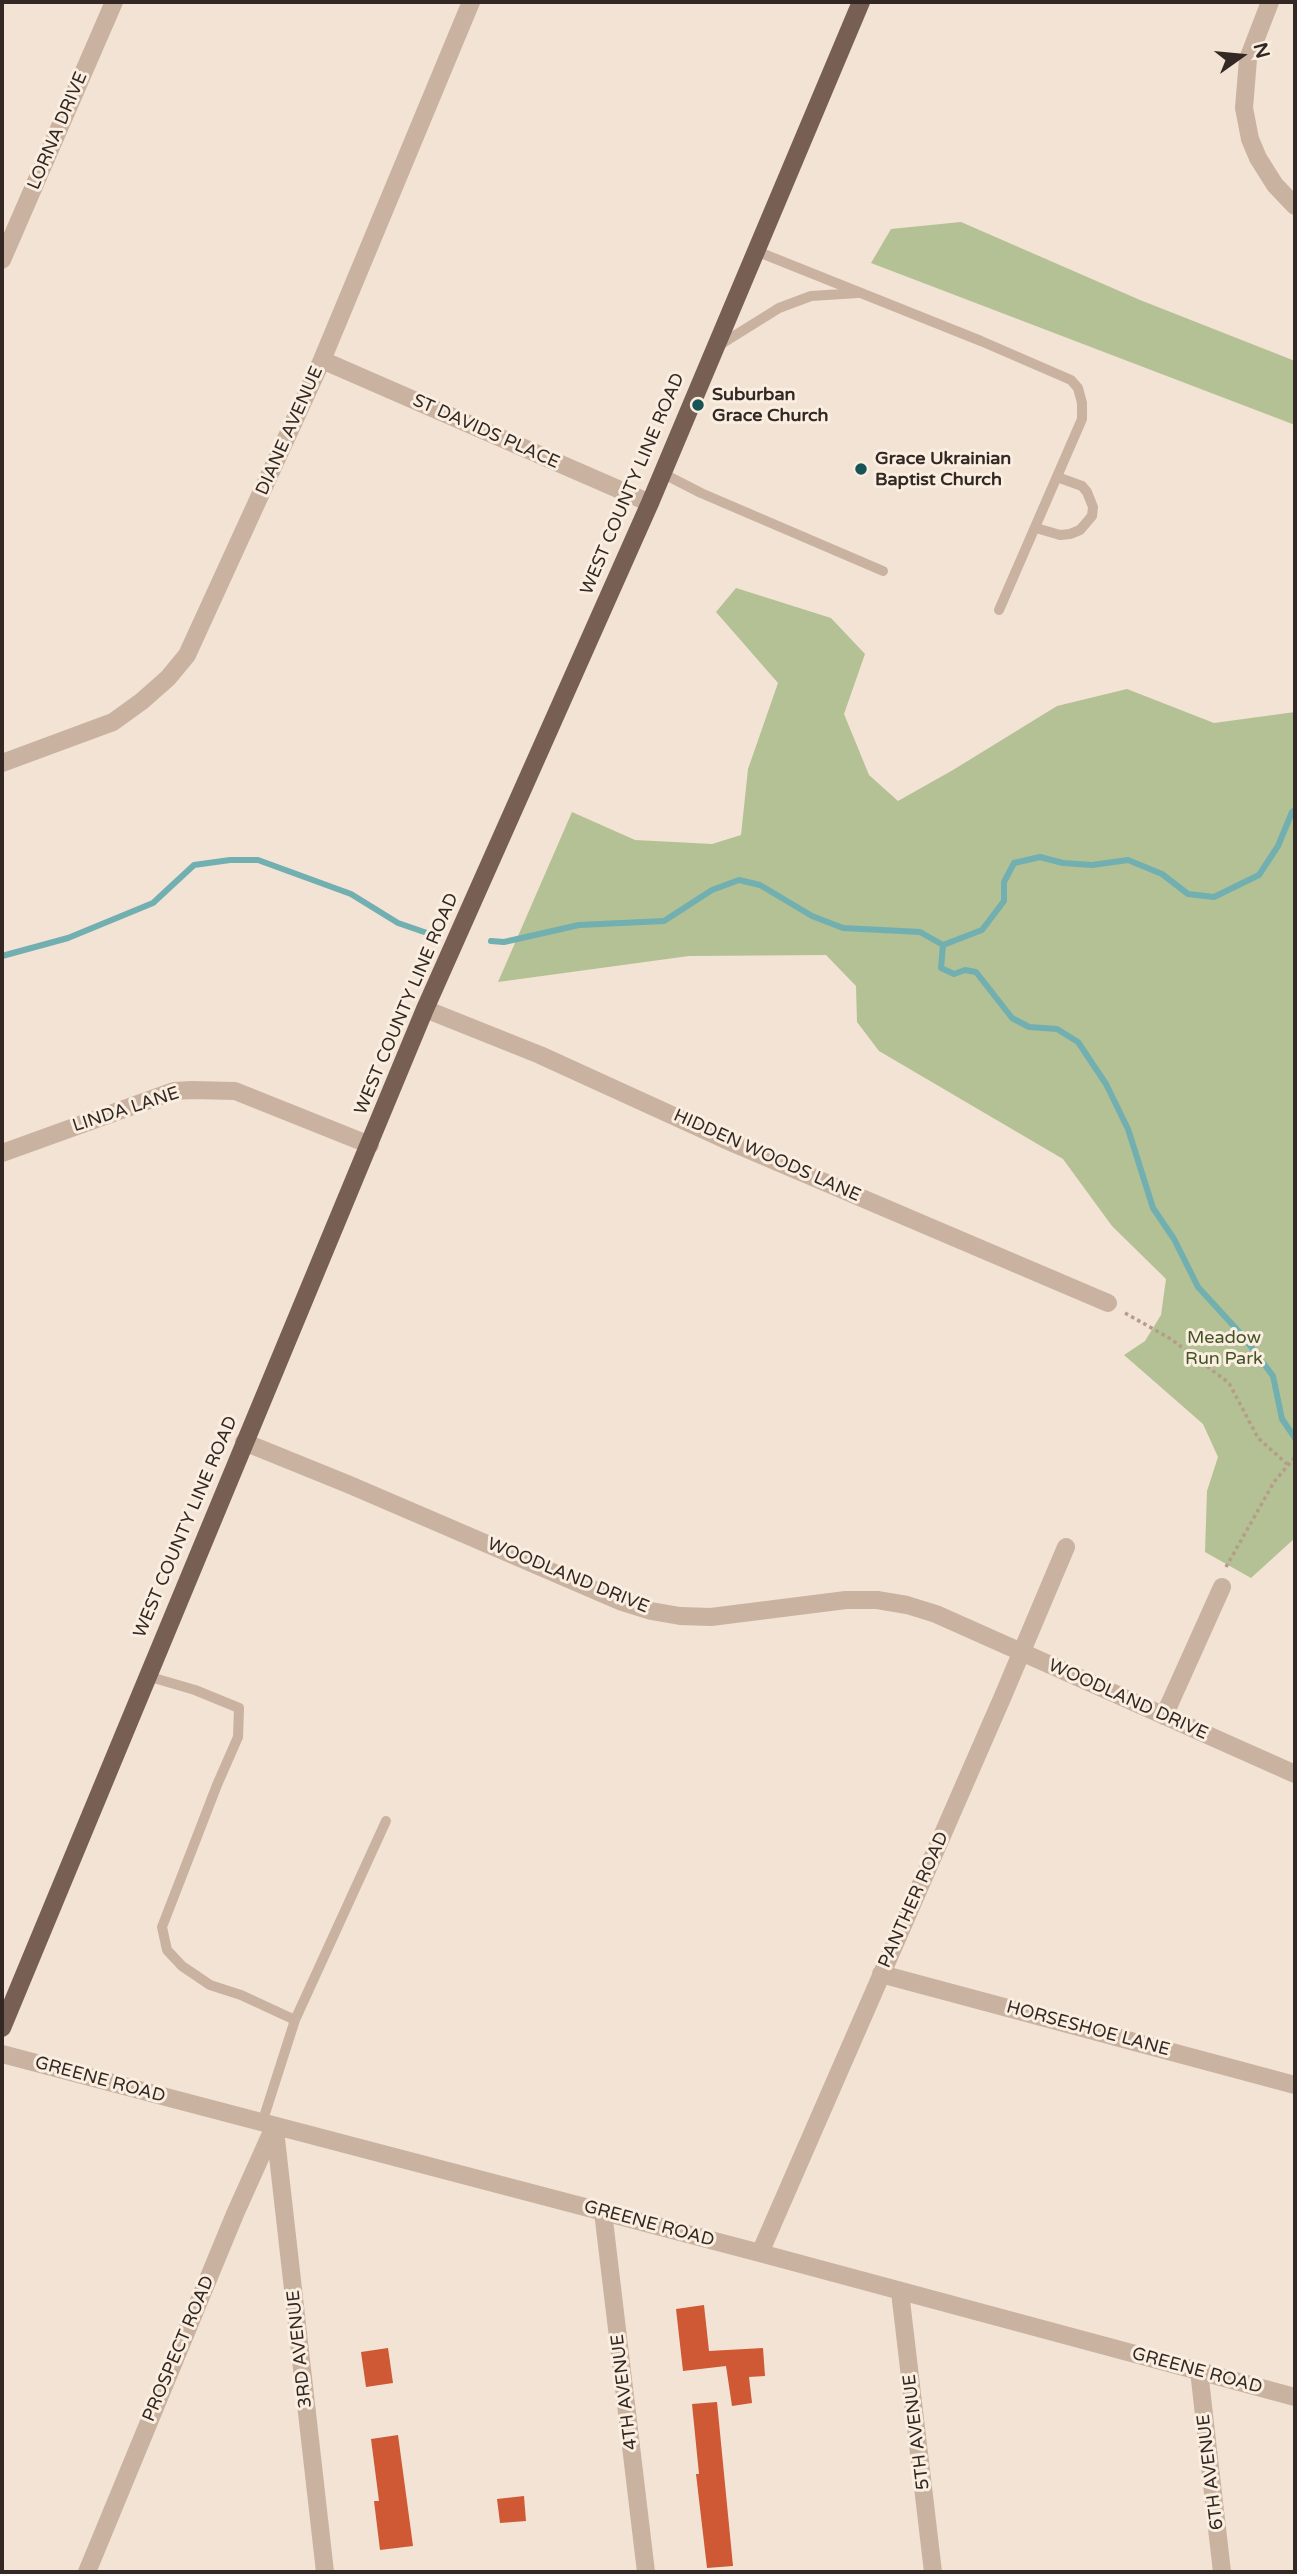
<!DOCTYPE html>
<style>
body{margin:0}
#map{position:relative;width:1297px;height:2574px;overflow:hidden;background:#f2e3d4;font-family:"Varela Round",sans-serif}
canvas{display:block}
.frame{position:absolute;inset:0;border:4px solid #332824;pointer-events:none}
.north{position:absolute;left:1206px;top:21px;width:70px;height:70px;-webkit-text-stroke:5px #faeee0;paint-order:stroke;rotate:75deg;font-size:19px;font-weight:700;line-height:28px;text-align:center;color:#332824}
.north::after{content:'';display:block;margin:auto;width:24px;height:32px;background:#332824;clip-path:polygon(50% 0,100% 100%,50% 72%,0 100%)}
</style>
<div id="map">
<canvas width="1297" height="2574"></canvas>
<div class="frame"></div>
<div class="north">N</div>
</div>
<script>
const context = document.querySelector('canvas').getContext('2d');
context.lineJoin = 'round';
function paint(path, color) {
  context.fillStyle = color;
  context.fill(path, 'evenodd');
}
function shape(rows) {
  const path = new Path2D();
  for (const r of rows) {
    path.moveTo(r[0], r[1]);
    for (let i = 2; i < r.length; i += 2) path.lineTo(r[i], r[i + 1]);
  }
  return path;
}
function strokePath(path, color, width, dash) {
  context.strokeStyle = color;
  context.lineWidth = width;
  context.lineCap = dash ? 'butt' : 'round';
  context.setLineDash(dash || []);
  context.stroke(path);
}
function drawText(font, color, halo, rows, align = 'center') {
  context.font = font + ' "Varela Round",sans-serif';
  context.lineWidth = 6;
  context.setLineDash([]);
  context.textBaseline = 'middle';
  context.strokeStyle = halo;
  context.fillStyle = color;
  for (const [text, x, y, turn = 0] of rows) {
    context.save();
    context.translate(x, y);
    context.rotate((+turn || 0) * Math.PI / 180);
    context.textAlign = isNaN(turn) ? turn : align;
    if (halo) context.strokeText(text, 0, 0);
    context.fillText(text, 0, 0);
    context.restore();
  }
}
paint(shape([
 [961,222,1140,300,1295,361,1295,425,871,263,891,229],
 [736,588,831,618,865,654,844,714,869,775,898,801,953,770,1057,706,1127,689,1214,723,1295,712,1295,1538,1251,1578,1205,1552,1207,1491,1218,1457,1203,1424,1124,1355,1145,1341,1161,1315,1166,1279,1112,1226,1063,1159,879,1051,857,1022,856,986,826,955,689,956,498,982,572,812,635,840,712,844,741,835,748,769,778,683,716,612]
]), '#b3c194');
strokePath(shape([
 [491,941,504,942,579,925,664,921,712,890,739,880,760,885,812,916,843,928,920,932,943,945,982,930,1004,901,1004,882,1014,863,1040,857,1063,863,1092,865,1128,860,1162,874,1188,894,1214,897,1259,875,1278,846,1292,812,1295,810],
 [943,945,941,968,954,974,965,970,976,972,1012,1018,1029,1027,1057,1029,1078,1042,1106,1084,1128,1129,1153,1208,1174,1239,1198,1287,1242,1335,1273,1376,1282,1419,1295,1438],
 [2,956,68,938,153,903,194,865,230,860,258,860,351,894,398,923,427,933]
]), '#71afb1', 6);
paint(shape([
 [704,2305,709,2351,763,2348,765,2376,749,2377,752,2403,732,2406,726,2366,683,2371,676,2309],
 [388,2348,393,2383,366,2387,361,2352],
 [717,2402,733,2566,707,2568,696,2474,699,2474,692,2404],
 [398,2435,413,2546,380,2550,374,2501,379,2501,371,2439],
 [524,2496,526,2521,500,2523,497,2499]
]), '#cf5835');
strokePath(shape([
 [1125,1313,1171,1339,1229,1383,1258,1438,1287,1464],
 [1226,1567,1274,1482,1295,1457]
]), '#b69c8a', 3.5, [3.5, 3.5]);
strokePath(shape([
 [756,251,981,341,1071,380,1078,388,1082,403,1082,419,999,610],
 [718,346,779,308,811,296,858,293],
 [662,473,701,493,883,571],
 [1036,528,1060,535,1070,534,1080,530,1092,516,1093,507,1087,492,1082,486,1057,477],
 [147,1676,195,1690,239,1708,238,1737,217,1785,162,1927,167,1950,182,1966,210,1985,241,1995,295,2020,262,2123],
 [295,2020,386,1821]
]), '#cab2a0', 10);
strokePath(shape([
 [1270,2,1248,59,1244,108,1250,139,1258,158,1275,185,1295,206],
 [2,260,114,2],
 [322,360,650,503],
 [2,763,113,722,142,701,168,678,187,655,322,360,471,2],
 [425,1009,540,1055,735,1144,1108,1303],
 [2,1153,174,1091,192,1090,235,1091,370,1145],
 [244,1442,350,1485,622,1602,651,1611,680,1616,711,1617,846,1600,877,1600,907,1605,936,1614,1295,1774],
 [1164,1716,1222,1587],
 [881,1974,1295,2085],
 [2,2054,760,2253,1295,2397],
 [275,2130,325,2572],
 [603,2212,646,2572],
 [760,2253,1003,1696,1066,1547],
 [900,2292,933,2572],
 [1199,2371,1222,2572],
 [87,2572,235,2214,274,2127]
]), '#cab2a0', 18);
strokePath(shape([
 [2,2028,425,1009,650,503,861,2]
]), '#775f53', 18);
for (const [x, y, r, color] of [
 [698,405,7,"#175457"],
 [861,469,7,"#175457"]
]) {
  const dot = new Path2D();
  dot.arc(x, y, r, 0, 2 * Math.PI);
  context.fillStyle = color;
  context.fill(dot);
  strokePath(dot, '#faeee0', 2.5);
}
drawText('18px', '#332824', '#faeee0', [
 ["LORNA DRIVE",58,131,-67],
 ["DIANE AVENUE",290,431,-66],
 ["ST DAVIDS PLACE",486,432,24],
 ["WEST COUNTY LINE ROAD",633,484,-67],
 ["WEST COUNTY LINE ROAD",407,1004,-67],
 ["LINDA LANE",126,1110,-18],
 ["HIDDEN WOODS LANE",767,1156,24],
 ["WEST COUNTY LINE ROAD",186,1527,-67],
 ["WOODLAND DRIVE",568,1576,22],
 ["WOODLAND DRIVE",1128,1700,24],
 ["PANTHER ROAD",914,1900,-66],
 ["HORSESHOE LANE",1088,2029,15],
 ["GREENE ROAD",100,2080,15],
 ["GREENE ROAD",649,2224,15],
 ["PROSPECT ROAD",179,2349,-67],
 ["3RD AVENUE",300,2349,-96],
 ["GREENE ROAD",1197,2371,15],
 ["4TH AVENUE",625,2392,-97],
 ["5TH AVENUE",917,2432,-97],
 ["6TH AVENUE",1211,2472,-97]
]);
drawText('bold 18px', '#332824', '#faeee0', [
 ["Suburban",712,395],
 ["Grace Church",712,416],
 ["Grace Ukrainian",875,459],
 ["Baptist Church",875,480]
], 'left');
drawText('18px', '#435326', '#faeee0', [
 ["Meadow",1224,1338],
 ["Run Park",1224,1359]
]);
</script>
